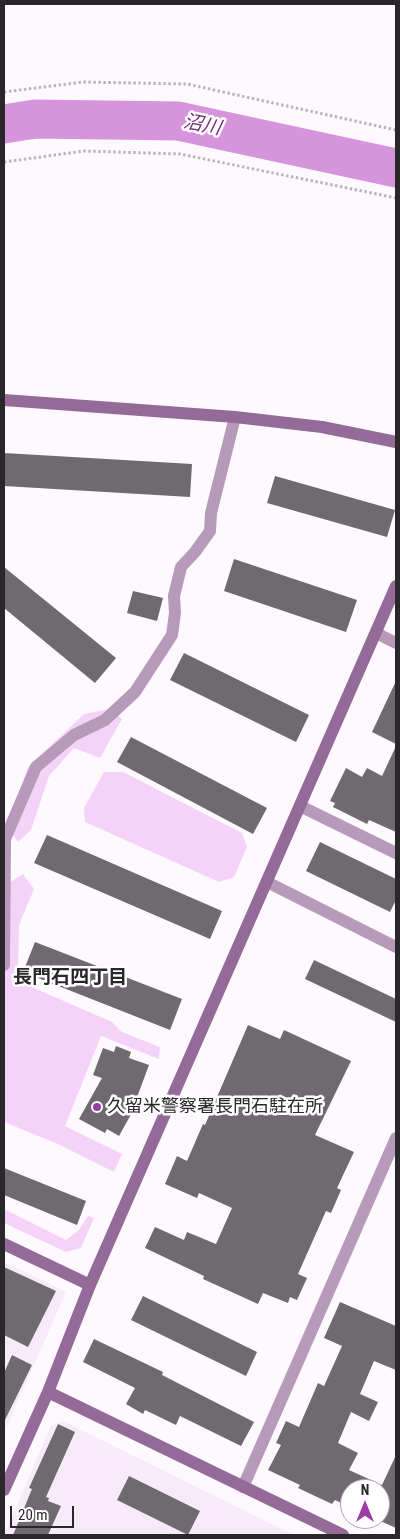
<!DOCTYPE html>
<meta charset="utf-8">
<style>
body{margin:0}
#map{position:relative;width:400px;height:1539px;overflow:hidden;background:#fef8ff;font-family:"Roboto Condensed",sans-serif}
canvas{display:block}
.frame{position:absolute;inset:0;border:5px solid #2a272a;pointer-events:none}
.north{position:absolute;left:340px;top:1479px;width:50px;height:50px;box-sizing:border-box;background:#fff;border:1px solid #aaa9aa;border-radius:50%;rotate:0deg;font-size:14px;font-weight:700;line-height:20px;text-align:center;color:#2a272a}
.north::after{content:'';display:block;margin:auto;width:18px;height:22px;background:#9c3da6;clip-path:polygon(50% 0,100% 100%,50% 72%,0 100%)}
.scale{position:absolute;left:10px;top:1506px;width:64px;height:22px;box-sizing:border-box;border:2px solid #2a272a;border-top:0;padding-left:6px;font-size:15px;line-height:18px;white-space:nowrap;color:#2a272a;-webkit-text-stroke:4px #fff;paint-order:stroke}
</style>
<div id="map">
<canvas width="400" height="1539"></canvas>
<div class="frame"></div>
<div class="north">N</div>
<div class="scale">20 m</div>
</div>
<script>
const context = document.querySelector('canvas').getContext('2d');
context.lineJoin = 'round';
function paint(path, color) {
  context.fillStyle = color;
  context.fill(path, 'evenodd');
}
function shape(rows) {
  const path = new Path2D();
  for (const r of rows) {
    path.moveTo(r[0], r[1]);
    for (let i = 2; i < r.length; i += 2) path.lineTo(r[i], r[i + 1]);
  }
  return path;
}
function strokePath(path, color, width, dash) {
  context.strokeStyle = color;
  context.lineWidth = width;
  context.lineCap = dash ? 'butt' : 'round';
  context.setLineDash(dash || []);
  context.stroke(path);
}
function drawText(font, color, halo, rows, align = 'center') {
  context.font = font + ' "Roboto Condensed","Noto Sans JP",sans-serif';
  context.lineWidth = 5;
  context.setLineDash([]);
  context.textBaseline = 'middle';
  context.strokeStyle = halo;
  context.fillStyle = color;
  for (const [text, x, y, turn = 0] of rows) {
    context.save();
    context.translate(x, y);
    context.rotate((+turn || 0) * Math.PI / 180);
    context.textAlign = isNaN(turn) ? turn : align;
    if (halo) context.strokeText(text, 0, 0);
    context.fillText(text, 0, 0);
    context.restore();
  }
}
paint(shape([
 [4,1262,66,1292,4,1433],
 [63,1421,294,1535,4,1535,51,1426]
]), '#f8ebf9');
paint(shape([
 [110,709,122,719,100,758,74,748,49,776,31,830,18,842,8,828,28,767,84,714],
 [104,772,123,772,242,833,247,847,234,877,219,882,85,822,84,808],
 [23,874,34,889,19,925,18,981,112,1022,122,1032,160,1047,159,1059,101,1036,65,1126,122,1154,114,1172,58,1144,4,1122,4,947,9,883],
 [4,1209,66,1240,78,1231,88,1216,94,1218,81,1248,66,1252,4,1223]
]), '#f5d3f8');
strokePath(shape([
 [4,124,35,119,178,121,396,168]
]), '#d594db', 39);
paint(shape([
 [4,453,192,464,190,497,4,486],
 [275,476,395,510,387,537,267,503],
 [234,559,357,600,346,632,224,591],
 [4,567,116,658,95,683,4,608],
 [133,591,163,598,157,621,127,613],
 [184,653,309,715,296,742,170,680],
 [396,681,396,744,372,732],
 [131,737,267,808,253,834,117,762],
 [396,746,396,832,369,820,367,824,333,807,335,803,330,801,346,768,362,777,367,768,382,776],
 [47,835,222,911,210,939,34,863],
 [320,842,396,879,396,900,390,912,306,871],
 [35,942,182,999,170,1030,23,972],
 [314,960,396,999,396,1022,305,979],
 [248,1025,280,1039,284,1030,351,1061,315,1135,354,1152,337,1188,341,1190,331,1213,326,1211,298,1274,307,1278,297,1300,290,1297,288,1303,263,1293,258,1304,203,1279,204,1276,145,1248,155,1227,184,1240,187,1232,216,1244,232,1208,199,1193,197,1198,165,1184,177,1156,187,1161,203,1124,205,1125],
 [116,1046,131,1052,129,1058,149,1065,133,1108,134,1109,119,1136,107,1129,105,1133,79,1119,102,1078,93,1075,103,1048,114,1052],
 [4,1168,86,1201,77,1225,4,1195],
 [4,1267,56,1291,28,1347,4,1335],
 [143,1296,257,1352,246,1376,131,1320],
 [340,1302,396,1326,396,1370,374,1361,360,1394,378,1402,369,1421,351,1412,338,1443,358,1453,349,1470,382,1485,396,1455,396,1528,376,1519,380,1519,380,1489,350,1489,350,1507,335,1500,332,1504,298,1488,300,1485,268,1470,281,1445,276,1443,286,1421,299,1427,318,1383,324,1386,342,1346,324,1338],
 [94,1339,163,1372,162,1375,254,1422,241,1446,180,1416,176,1425,145,1410,143,1414,126,1404,135,1388,83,1362],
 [12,1355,32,1365,4,1422,4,1373],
 [58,1424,75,1432,46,1497,49,1498,48,1501,61,1506,48,1535,13,1535,32,1489,29,1488],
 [129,1476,200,1511,188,1535,117,1500]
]), '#6f6970');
strokePath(shape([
 [4,92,83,82,187,84,396,130],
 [4,162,84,151,180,154,396,198]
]), '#bab5bb', 3, [2.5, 2.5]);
strokePath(shape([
 [4,965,5,839,36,767,74,735,105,720,135,692,172,635,175,613,174,596,181,567,195,552,210,531,211,513,235,417]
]), '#b79ab9', 12);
strokePath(shape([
 [376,633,396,643],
 [300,806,396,853],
 [267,882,396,947],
 [243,1487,396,1138]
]), '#b79ab9', 12);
strokePath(shape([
 [4,400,235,417,322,427,396,442],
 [4,1244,90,1285],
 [48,1392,343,1535],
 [4,1490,48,1392,90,1285,396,586]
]), '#946b98', 12);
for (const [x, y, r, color] of [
 [97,1107,5,"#9c3da6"]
]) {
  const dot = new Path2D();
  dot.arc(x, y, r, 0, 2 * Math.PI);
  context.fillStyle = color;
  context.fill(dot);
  strokePath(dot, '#fff', 2);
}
drawText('18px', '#2a272a', '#fff', [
 ["久留米警察署長門石駐在所",107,1107]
], 'left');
drawText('italic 19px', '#75297d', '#fff', [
 ["沼川",202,126,11]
]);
drawText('bold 19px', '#2a272a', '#fff', [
 ["長門石四丁目",70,978]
]);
</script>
